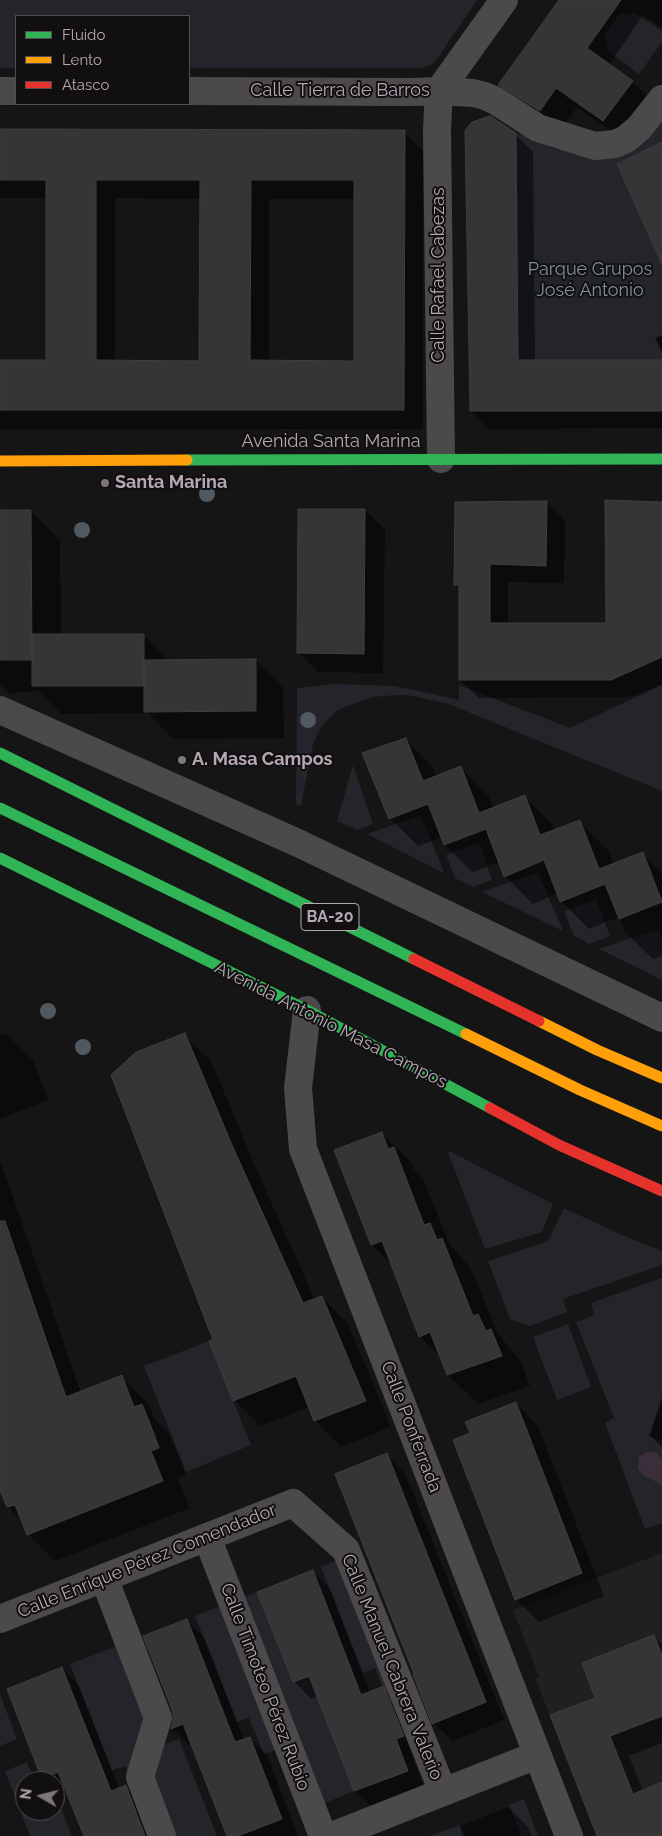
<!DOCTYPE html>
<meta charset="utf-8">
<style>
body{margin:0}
#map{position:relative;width:662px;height:1836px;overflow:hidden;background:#151515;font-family:Raleway,sans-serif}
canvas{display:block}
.legend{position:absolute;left:15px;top:15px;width:175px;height:90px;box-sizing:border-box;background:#110f10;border:1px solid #534c51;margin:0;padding:6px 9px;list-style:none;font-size:15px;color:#b5a7b3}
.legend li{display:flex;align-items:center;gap:10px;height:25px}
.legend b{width:25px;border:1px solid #534c51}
.north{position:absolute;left:15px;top:1771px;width:50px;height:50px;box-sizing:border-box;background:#110f10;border:1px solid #534c51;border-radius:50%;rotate:278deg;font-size:14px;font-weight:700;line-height:20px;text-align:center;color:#b5a7b3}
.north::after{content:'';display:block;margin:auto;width:18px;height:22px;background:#7d747c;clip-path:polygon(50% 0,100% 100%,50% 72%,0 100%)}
</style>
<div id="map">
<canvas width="662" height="1836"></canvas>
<ul class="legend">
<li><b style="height:6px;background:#30b455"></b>Fluido</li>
<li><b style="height:6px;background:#ff9f0a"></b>Lento</li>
<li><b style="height:6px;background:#e5322d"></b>Atasco</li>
</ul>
<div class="north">N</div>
</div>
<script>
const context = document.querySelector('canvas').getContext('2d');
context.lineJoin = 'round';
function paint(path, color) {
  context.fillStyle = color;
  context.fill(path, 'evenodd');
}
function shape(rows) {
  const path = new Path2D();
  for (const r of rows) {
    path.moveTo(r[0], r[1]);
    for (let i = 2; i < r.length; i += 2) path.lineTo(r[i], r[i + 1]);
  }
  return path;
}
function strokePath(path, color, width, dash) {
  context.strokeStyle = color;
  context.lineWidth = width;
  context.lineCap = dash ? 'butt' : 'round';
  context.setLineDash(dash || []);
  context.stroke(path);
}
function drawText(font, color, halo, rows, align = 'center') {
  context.font = font + ' Raleway,sans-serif';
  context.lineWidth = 4;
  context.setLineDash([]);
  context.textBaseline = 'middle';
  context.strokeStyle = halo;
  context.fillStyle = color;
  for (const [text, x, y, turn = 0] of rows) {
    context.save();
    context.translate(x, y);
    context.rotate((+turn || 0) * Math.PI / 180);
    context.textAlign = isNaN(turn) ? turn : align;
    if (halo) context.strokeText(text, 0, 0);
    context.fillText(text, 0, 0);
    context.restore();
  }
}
paint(shape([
 [662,1553,662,1836,565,1753,535,1678,539,1677,513,1610]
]), '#211f20');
paint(shape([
 [0,0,477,0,437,59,431,65,421,68,189,68,189,16,16,16,16,68,0,68],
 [634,12,662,31,662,42,639,74,608,51,605,35,620,13,627,15],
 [662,117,662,142,617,164,662,264,662,335,655,338,662,353,662,360,518,360,516,133,529,136,552,148,590,156],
 [335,684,395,686,459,700,459,685,570,728,662,685,662,791,446,703,407,695,396,695,373,697,345,707,338,710,322,725,313,744,301,806,296,804,297,688],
 [353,765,373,824,357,830,337,821],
 [421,815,444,873,367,834],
 [479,843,492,880,473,887,455,878,446,855],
 [538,872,563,931,482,892],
 [596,899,610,936,589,944,574,936,564,911],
 [658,929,662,938,662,980,599,949],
 [447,1150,553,1204,542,1232,485,1249],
 [564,1208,622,1235,662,1251,662,1265,563,1299,567,1312,530,1326,510,1319,488,1261,548,1241],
 [662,1278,662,1397,649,1436,662,1441,662,1523,645,1529,605,1423,614,1418,576,1322,594,1315,591,1303],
 [568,1324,591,1387,557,1400,533,1337],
 [209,1341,251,1445,186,1472,144,1366],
 [343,1558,400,1701,390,1705,375,1668,363,1673,321,1567],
 [257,1592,293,1682,309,1676,354,1791,318,1806,236,1600],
 [228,1603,284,1746,264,1754,249,1718,237,1722,195,1616],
 [125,1643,154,1716,139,1802,125,1766,112,1770,70,1664],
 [0,1694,17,1739,0,1746],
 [160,1730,165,1744,179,1739,217,1836,167,1836,145,1778],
 [27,1762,35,1781,25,1781,25,1811,55,1811,55,1793,72,1836,30,1836,5,1771],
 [524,1799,538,1836,521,1836,509,1805],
 [459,1825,463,1836,430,1836]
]), '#23252a');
paint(shape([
 [646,1452,654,1452,658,1454,662,1460,662,1485,643,1475,638,1469,639,1457]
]), '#3a2e3b');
paint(shape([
 [560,0,662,0,662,28,643,15,609,65,632,81,652,101,624,140,577,107,561,130,519,104,499,84],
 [0,131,404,132,423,151,423,429,0,429,0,361,47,361,47,198,0,198],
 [115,198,202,199,201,362,115,362],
 [269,199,356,199,355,362,269,362],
 [515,134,533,152,535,361,662,361,662,428,489,429,471,411],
 [662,336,662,351,656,339],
 [547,502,565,521,564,583,508,582,508,625,607,624,662,503,662,684,630,697,479,698,460,680,461,589,455,584],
 [365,510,385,530,383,673,318,672,299,652],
 [0,511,31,511,60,541,61,635,144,635,169,661,256,660,283,688,284,738,173,739,148,713,61,714,39,691,10,693,0,683],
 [406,740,433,768,437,777,461,768,488,795,494,809,525,797,552,825,555,831,580,822,608,850,614,865,642,854,662,873,662,956,653,959,625,932,619,917,589,929,561,901,558,893,533,904,505,876,500,862,472,872,445,845,442,837,418,846,390,818],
 [6,1033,33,1060,48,1100,0,1119,0,1035],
 [184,1035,211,1061,258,1173,315,1300,322,1297,348,1324,391,1427,341,1447,315,1420,309,1407,260,1426,234,1400,214,1340],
 [381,1133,411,1162,413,1168,423,1178,449,1243,471,1269,498,1334,520,1360,530,1386,478,1404,448,1375,441,1358,420,1336,393,1266,372,1245],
 [0,1160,81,1393,121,1377,149,1404,154,1418,169,1433,186,1475,178,1478,190,1508,55,1561,28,1534,23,1522,8,1507,0,1486],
 [662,1400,662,1448,650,1435],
 [516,1403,538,1426,604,1596,539,1622,516,1599,471,1434],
 [386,1455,405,1473,504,1720,452,1741,434,1723],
 [313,1572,330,1589,370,1693,383,1687,401,1705,420,1753,412,1756,424,1788,373,1808,355,1791,318,1696,311,1699,294,1681],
 [186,1620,204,1637,244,1740,250,1738,267,1755,298,1836,228,1836,192,1744,189,1745,172,1729],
 [654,1636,662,1644,662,1743,629,1756,643,1791,662,1784,662,1836,598,1836,596,1699],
 [62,1668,79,1686,119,1789,125,1787,143,1804,155,1836,85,1836,68,1792,61,1795,55,1790,55,1781,46,1781,43,1778],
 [508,1807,528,1827,532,1836,465,1836,460,1826]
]), '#0007');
const building = shape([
 [559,0,621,0,587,48,633,81,603,121,556,88,540,111,498,85,559,0],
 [490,116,516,133,518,360,662,360,662,411,470,411,465,130,472,122,490,116],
 [0,129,405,130,404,410,0,410,0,360,46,360,46,180,0,180,0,129],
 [96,180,200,180,199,361,96,360,96,180],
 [251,180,354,180,354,361,250,360,251,180],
 [662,142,662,264,617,164,662,142],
 [605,500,662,502,662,657,611,680,459,680,459,585,454,585,455,502,547,501,546,566,490,564,490,623,606,623,605,500],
 [298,509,365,509,364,654,297,653,298,509],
 [0,510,31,510,32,660,0,660,0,510],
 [32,634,144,634,144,686,32,686,32,634],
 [256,659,256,711,144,712,144,660,256,659],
 [406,738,423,781,461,766,479,813,525,795,540,835,580,820,599,869,643,852,662,902,619,919,605,884,560,902,544,860,504,877,486,829,444,845,428,804,389,819,362,753,406,738],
 [185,1033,232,1145,303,1303,322,1296,366,1401,314,1421,296,1376,233,1401,209,1341,213,1340,111,1075,136,1052,185,1033],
 [382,1132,388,1149,394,1147,424,1225,430,1223,437,1240,442,1238,473,1316,478,1314,486,1331,491,1329,502,1356,447,1375,430,1332,419,1337,382,1241,371,1245,334,1150,382,1132],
 [0,1221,5,1221,66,1397,122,1375,134,1407,142,1404,154,1434,159,1448,151,1451,163,1481,27,1535,15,1505,7,1507,0,1490,0,1221],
 [516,1402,582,1573,515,1600,453,1440,470,1433,465,1422,516,1402],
 [387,1453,486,1702,432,1724,413,1674,414,1674,335,1474,387,1453],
 [313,1570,361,1695,384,1686,404,1736,396,1739,408,1771,354,1791,309,1676,293,1682,257,1592,313,1570],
 [187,1619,235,1742,250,1737,282,1819,238,1836,227,1836,183,1724,171,1729,173,1722,173,1712,143,1636,187,1619],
 [654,1635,662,1655,662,1716,610,1736,633,1794,662,1782,662,1836,597,1836,550,1715,595,1698,582,1663,654,1635],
 [62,1667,111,1791,126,1785,145,1836,84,1836,58,1772,42,1779,7,1689,62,1667]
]);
paint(building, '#363435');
strokePath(building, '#413d41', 1);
strokePath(shape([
 [0,91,16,91],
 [189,91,411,92,439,91,473,93,485,96,496,101,538,128,595,146,615,144,626,139,639,128,662,99],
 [439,91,437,130,441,459],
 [439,91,504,0],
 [0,710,298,843,662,1018],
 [307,1010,298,1088,303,1149,569,1836],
 [207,1537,323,1836],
 [104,1578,158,1718,140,1777,162,1836],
 [0,1619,293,1503,346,1550,443,1792],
 [332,1836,537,1755]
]), '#4c494b', 28);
strokePath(shape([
 [187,460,662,459],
 [0,753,414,959],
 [0,808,466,1034],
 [0,858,307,1010,490,1108]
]), '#30b455', 11);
strokePath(shape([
 [0,461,187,460],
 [539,1021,597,1050,662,1078],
 [466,1034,580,1090,662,1126]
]), '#ff9f0a', 11);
strokePath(shape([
 [414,959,539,1021],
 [490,1108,559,1145,662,1191]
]), '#e5322d', 11);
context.fillStyle = '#505960';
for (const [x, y] of [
 [207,494],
 [82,530],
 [308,720],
 [48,1011],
 [83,1047]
]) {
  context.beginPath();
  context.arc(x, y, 8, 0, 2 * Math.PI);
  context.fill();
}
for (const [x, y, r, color] of [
 [105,483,5,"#7d747c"],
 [182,760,5,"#7d747c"]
]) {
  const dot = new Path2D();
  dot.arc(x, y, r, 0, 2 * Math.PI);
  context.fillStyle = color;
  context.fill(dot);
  strokePath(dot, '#110f10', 2);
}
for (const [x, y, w] of [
 [330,917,58]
]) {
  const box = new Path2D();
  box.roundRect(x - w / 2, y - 13.5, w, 27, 4);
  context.fillStyle = '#110f10';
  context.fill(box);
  strokePath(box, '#b5a7b3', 1);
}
drawText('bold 16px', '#b5a7b3', null, [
 ["BA-20",330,917]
]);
drawText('18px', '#b5a7b3', '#110f10', [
 ["Calle Tierra de Barros",340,91],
 ["Calle Rafael Cabezas",439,275,-90],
 ["Avenida Santa Marina",331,442],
 ["Avenida Antonio Masa Campos",331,1025,27],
 ["Calle Ponferrada",411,1427,69],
 ["Calle Enrique Pérez Comendador",147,1561,-22],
 ["Calle Manuel Cabrera Valerio",392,1667,68],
 ["Calle Timoteo Pérez Rubio",265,1687,69]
]);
drawText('18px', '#80909e', '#110f10', [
 ["Parque Grupos",590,270],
 ["José Antonio",590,291]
]);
drawText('bold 18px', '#b5a7b3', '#110f10', [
 ["Santa Marina",115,483],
 ["A. Masa Campos",192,760]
], 'left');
</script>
